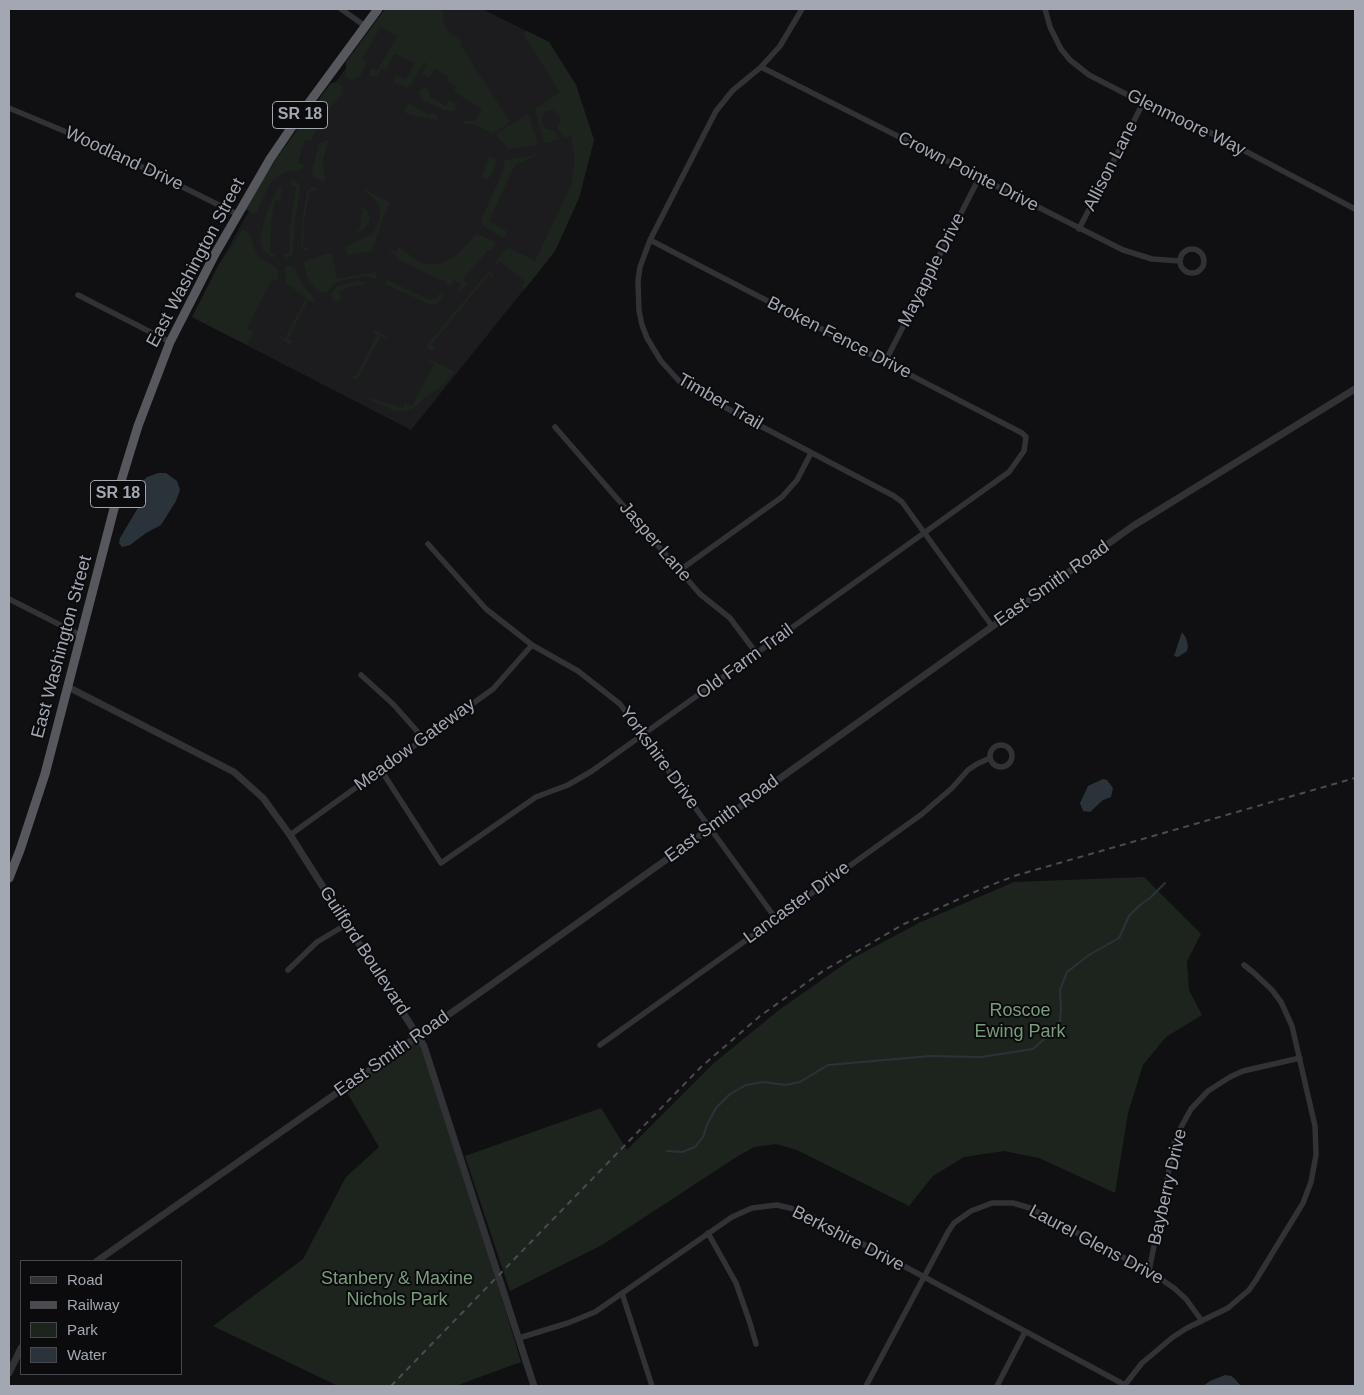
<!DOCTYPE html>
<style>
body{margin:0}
#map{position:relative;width:1364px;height:1395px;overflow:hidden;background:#101012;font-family:Helvetica,sans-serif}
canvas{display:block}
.frame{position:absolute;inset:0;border:10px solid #a2a7b2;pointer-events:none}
.legend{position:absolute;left:20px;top:1260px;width:162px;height:115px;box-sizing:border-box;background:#0b0b0d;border:1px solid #47494f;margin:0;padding:6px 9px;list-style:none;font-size:15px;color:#a2a7b2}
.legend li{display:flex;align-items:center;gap:10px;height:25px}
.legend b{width:25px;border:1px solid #47494f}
</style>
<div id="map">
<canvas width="1364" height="1395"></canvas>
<div class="frame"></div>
<ul class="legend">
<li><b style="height:6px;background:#313236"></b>Road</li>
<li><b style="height:6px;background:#4a4c51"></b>Railway</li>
<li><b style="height:14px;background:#1d241e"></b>Park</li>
<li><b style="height:14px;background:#2a333a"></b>Water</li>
</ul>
</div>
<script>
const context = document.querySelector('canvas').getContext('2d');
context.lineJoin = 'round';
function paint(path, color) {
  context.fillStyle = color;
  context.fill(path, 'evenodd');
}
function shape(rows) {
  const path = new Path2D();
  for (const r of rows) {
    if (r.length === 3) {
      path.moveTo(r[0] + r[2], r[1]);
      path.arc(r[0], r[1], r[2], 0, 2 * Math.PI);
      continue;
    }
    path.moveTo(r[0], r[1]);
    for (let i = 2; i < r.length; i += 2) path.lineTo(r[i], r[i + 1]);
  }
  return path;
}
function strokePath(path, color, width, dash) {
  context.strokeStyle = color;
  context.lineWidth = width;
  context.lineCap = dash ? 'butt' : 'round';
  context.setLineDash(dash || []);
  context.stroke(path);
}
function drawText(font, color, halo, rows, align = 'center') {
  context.font = font + ' Helvetica,sans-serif';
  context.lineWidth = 4;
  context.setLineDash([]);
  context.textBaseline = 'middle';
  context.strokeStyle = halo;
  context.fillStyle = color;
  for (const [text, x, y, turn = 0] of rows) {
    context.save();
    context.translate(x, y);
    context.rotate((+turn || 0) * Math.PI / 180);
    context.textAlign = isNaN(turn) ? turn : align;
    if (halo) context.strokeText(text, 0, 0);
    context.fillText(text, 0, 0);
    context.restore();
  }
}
paint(shape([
 [390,9,482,9,549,42,576,85,594,140,579,198,555,251,411,430,194,318,221,261,261,189,328,92]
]), '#1c1c1f');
paint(shape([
 [385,9,439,9,444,12,443,19,445,27,451,34,460,40,461,46,510,122,493,134,479,126,464,123,464,121,475,121,482,109,454,92,456,86,447,81,449,77,434,69,429,78,422,74,427,64,424,62,412,83,407,87,395,83,394,80,397,75,406,80,415,63,396,54,393,56,386,70,381,68,378,75,369,76,371,69,377,71,397,37,381,27,362,59,367,62,360,76,352,80,346,77,346,62],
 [527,31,549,42,576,85,594,140,579,198,555,251,525,289,521,286,525,281,500,261,496,265,496,262,505,250,509,248,535,261,571,186,575,160,571,136,564,138,557,127,560,123,561,117,553,110,544,112,541,122,547,129,554,130,560,139,546,143,544,141,535,109,560,92,523,34],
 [335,82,342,86,343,93,324,115,311,141,305,139,298,163,304,165,303,168,299,170,286,172,275,178,269,185,257,212,252,214,248,210,246,210,247,204,276,159,330,84],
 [425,88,429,90,430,97,446,106,449,100,454,103,456,107,455,111,444,110,421,99,419,92,421,89],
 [408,103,429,115,432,113,438,116,438,119,437,120,411,115,404,112],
 [528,114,538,145,508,149,496,134],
 [327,140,328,141,323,160,325,182,314,177,312,171,319,144],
 [537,155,515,165,489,221,507,231,504,238,483,226,481,220,503,171,505,160],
 [489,156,496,159,496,164,490,177,486,179,482,177],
 [294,180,299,184,300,188,295,220,293,252,292,255,287,258,283,255,289,253,290,227,296,187,290,185,291,181],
 [281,186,282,188,280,201,275,200,272,216,270,245,271,254,276,254,273,258,263,250,260,239,266,215,276,192],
 [315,187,317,188,315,191,310,190,304,220,303,247,308,248,308,250,305,251,301,245,303,216,307,192,310,188],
 [366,188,367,191,390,202,382,220,373,248,373,251,348,255,346,249,347,246,369,236,374,232,379,221,380,212,378,204,373,197,365,192],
 [360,207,368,211,370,220,364,229,357,232,356,231,360,229,362,210,358,208],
 [243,230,250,234,254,248,258,256,264,261,277,268,278,280,277,281,272,279,247,328,253,332,247,345,192,317,219,264,231,248,241,231],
 [475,235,482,236,494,242,495,245,491,251,488,250,463,279,467,284,461,291,459,290,461,283,454,280,451,285,445,284,446,282,396,259,398,257,395,254,388,250,389,249,397,252,399,247,418,261,425,264,438,264,445,262,457,255],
 [325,254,332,254,337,279,376,272,377,280,368,276,339,281,333,285,327,292,320,293,314,287,308,279,304,264,304,262],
 [290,265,295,268,301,283,314,298,314,301,313,302,308,300,288,339,293,342,289,344,281,339,279,336,285,338,306,298,286,283,285,268,286,266],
 [489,271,493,274,493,277,489,274,431,345,436,349,435,350,432,351,427,348,427,345],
 [387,280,432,301,433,299,436,300,439,294,444,295,437,304,431,305,385,284],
 [359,281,364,282,363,285,349,286,343,289,338,293,342,297,338,301,335,301,332,298,332,293,337,286],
 [373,331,376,331,385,335,387,339,381,336,357,380,352,378,351,375,356,376,377,335],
 [429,359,455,372,439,388,428,395,414,408,404,411,394,411,360,395,403,408,405,403,412,406,434,364,429,361],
 [1144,877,1201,934,1187,961,1189,990,1202,1015,1166,1037,1143,1065,1128,1113,1115,1193,1039,1158,1004,1151,964,1157,933,1176,909,1206,797,1150,776,1144,754,1147,735,1158,602,1245,510,1291,465,1156,601,1108,627,1150,714,1063,779,1010,853,958,921,922,1014,882],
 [418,1038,482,1232,521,1362,458,1385,458,1386,338,1386,213,1326,303,1259,346,1177,379,1147,345,1089]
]), '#1d241e');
paint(shape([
 [158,473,166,473,177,481,180,490,176,501,161,525,146,533,130,545,122,547,119,543,120,538,139,506,138,489,140,484,147,477],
 [1182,632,1186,638,1188,646,1187,651,1178,657,1174,656],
 [1103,779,1107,780,1113,788,1111,797,1103,800,1090,812,1083,811,1080,803,1088,786],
 [1225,1375,1231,1376,1234,1378,1241,1386,1203,1386,1210,1381]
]), '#2a333a');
strokePath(shape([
 [667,1151,682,1152,695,1147,703,1137,707,1125,716,1108,730,1094,746,1085,763,1082,786,1085,800,1082,828,1065,930,1056,981,1057,1033,1049,1051,1033,1060,1021,1061,1008,1060,990,1067,972,1089,955,1119,938,1129,916,1140,905,1150,898,1165,883]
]), '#2a333a', 2);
strokePath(shape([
 [341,9,365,26],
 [802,9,780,46,761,67,733,90,716,111,650,240,640,267,638,281,639,311,642,325,647,338,661,361,680,382,692,390,894,496,902,502,992,626],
 [1045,9,1050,27,1061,49,1070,60,1089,75,1161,112,1190,122,1355,209],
 [761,67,1123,250,1152,259,1180,261],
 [9,108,100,146,237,214],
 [1079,229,1143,103],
 [1192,261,12],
 [78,295,170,342],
 [885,362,979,178],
 [555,427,700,594,730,618,757,654],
 [428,544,486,609,532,645,578,671,620,704,776,919],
 [680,570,782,497,797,480,811,453],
 [9,599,82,636],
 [361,675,393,704,424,739],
 [1001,756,11],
 [381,770,441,863,536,797,568,785,592,771,1009,472,1024,451,1026,437,1022,433,650,240],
 [290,835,493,689,532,645],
 [288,970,317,942,347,924],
 [600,1045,922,814,952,788,968,770,977,764,990,758],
 [708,1233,736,1283,750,1323,756,1344],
 [1149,1271,1174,1144,1179,1131,1191,1109,1208,1091,1230,1077,1243,1071,1300,1058],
 [622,1293,652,1386],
 [519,1338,568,1323,595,1312,732,1217,752,1208,777,1205,790,1208,807,1214,1125,1385],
 [866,1386,948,1232,954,1223,971,1211,992,1203,1013,1203,1030,1208,1149,1271,1174,1288,1186,1299,1202,1321],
 [997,1386,1025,1332],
 [1124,1386,1142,1363,1173,1337,1187,1328,1228,1308,1249,1290,1256,1280,1303,1203,1311,1182,1316,1155,1315,1126,1292,1026,1281,1002,1272,990,1254,973,1244,965]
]), '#313236', 5.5);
strokePath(shape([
 [68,687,234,772,263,798,290,835,424,1046,534,1386],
 [97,1261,488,987,1133,526,1355,389],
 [9,1373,21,1348]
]), '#313236', 7);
strokePath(shape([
 [9,878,20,850,45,774,122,478,138,426,170,342,215,254,270,159,300,115,378,9]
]), '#56585e', 9);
strokePath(shape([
 [391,1386,701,1067,760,1016,823,971,904,924,979,890,1014,876,1355,778]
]), '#4a4c51', 2, [6, 5]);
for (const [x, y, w] of [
 [300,115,55],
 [118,494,55]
]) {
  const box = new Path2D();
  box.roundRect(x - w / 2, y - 13.5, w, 27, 4);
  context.fillStyle = '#0b0b0d';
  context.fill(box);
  strokePath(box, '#a2a7b2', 1);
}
drawText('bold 16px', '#a2a7b2', null, [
 ["SR 18",300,115],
 ["SR 18",118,494]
]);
drawText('18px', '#a2a7b2', '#0b0b0d', [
 ["Glenmoore Way",1186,123,26],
 ["Woodland Drive",124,159,25],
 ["Allison Lane",1111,166,-63],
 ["Crown Pointe Drive",968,172,27],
 ["East Washington Street",196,263,-62],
 ["Mayapple Drive",932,270,-63],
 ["Broken Fence Drive",839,338,27],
 ["Timber Trail",720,402,30],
 ["Jasper Lane",655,542,49],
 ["East Smith Road",1052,584,-35],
 ["East Washington Street",62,647,-75],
 ["Old Farm Trail",745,662,-36],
 ["Meadow Gateway",415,745,-36],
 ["Yorkshire Drive",659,758,54],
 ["East Smith Road",722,819,-36],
 ["Lancaster Drive",797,903,-36],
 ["Guilford Boulevard",364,951,57],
 ["East Smith Road",392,1054,-35],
 ["Bayberry Drive",1168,1187,-77],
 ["Berkshire Drive",848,1239,27],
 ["Laurel Glens Drive",1096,1245,28]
]);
drawText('18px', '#799d7b', '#0b0b0d', [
 ["Roscoe",1020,1011],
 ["Ewing Park",1020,1032],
 ["Stanbery & Maxine",397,1279],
 ["Nichols Park",397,1300]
]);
</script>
